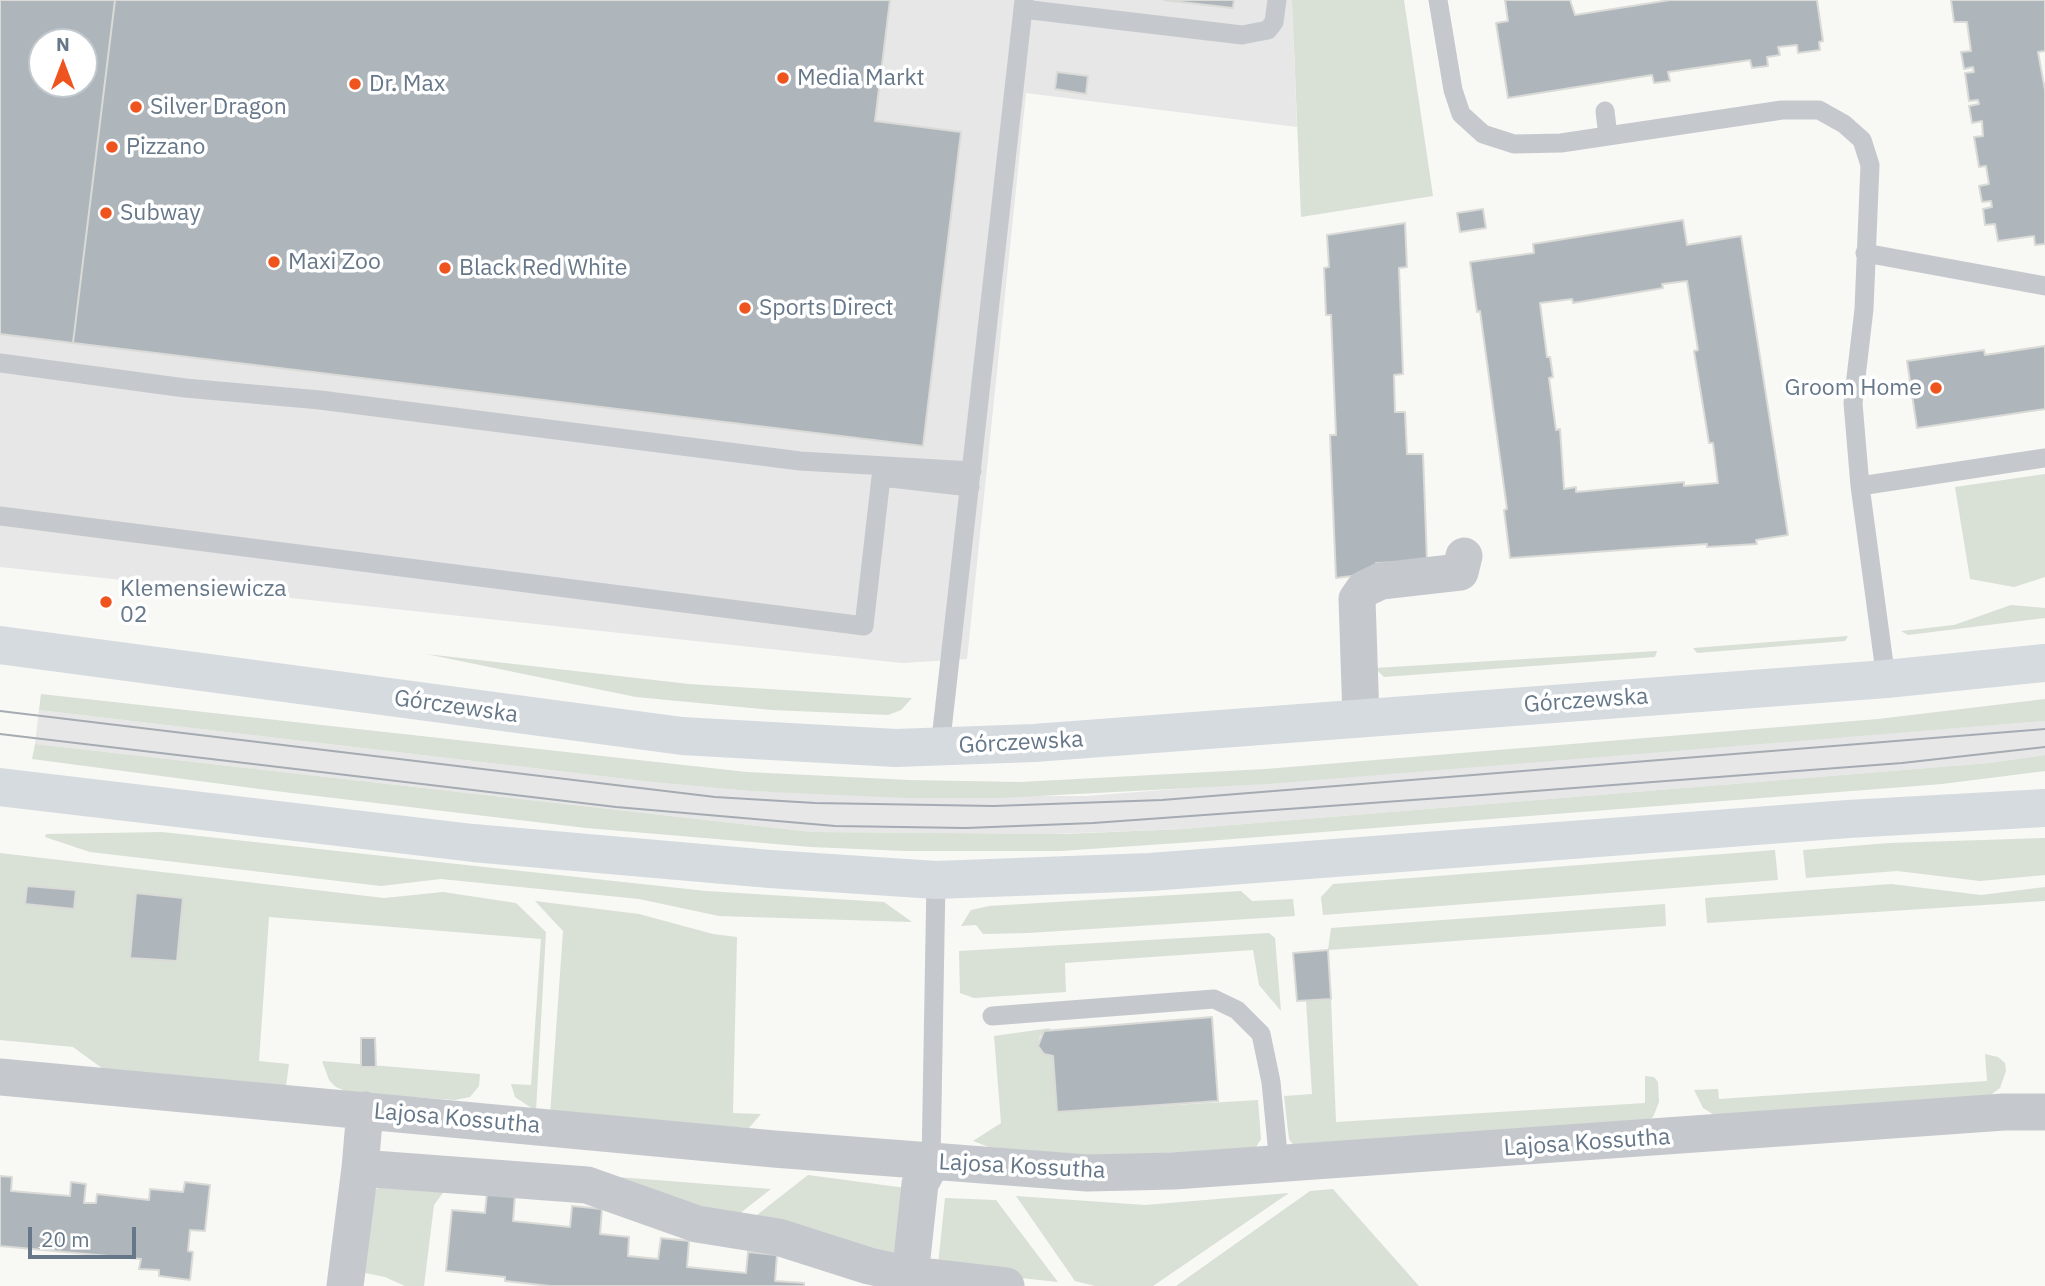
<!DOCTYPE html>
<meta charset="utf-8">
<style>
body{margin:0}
#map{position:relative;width:2045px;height:1286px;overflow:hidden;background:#f8f8f5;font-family:"IBM Plex Sans",sans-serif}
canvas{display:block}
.north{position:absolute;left:28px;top:28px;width:70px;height:70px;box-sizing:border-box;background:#fff;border:2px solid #c1c9cf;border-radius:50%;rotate:0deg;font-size:19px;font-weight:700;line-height:28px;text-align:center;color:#657788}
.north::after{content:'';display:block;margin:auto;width:24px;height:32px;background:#ef541e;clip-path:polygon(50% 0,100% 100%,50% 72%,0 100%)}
.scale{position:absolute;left:28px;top:1227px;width:108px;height:32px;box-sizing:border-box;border:4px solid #657788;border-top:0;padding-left:9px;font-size:21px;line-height:24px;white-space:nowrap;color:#657788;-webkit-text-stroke:5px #fff;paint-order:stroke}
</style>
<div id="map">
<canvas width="2045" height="1286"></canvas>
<div class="north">N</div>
<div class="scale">20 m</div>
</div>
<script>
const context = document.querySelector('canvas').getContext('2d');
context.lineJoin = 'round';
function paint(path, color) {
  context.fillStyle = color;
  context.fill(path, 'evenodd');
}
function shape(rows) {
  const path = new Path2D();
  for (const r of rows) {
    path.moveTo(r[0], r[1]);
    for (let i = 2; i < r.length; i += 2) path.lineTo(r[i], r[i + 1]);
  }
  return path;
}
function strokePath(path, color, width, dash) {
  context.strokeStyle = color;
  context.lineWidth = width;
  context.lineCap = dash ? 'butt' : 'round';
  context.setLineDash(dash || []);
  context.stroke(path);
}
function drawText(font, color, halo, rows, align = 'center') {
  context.font = font + ' "IBM Plex Sans",sans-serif';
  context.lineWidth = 7;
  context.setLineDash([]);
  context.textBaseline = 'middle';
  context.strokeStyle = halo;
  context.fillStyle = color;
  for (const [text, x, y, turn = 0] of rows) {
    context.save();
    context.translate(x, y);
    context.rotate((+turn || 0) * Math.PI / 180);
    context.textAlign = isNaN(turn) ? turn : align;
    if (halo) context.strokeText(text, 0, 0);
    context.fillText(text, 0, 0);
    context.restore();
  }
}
paint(shape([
 [0,0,1292,0,1297,127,1026,93,967,659,902,663,0,567],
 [42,42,84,42,84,84,42,84],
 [39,710,652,782,749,791,902,796,1087,796,2045,721,2045,755,1989,763,1183,829,1052,834,812,832,35,744]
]), '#e6e7e6');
paint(shape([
 [1292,0,1404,0,1433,196,1301,217],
 [2045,474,2045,577,2014,587,1970,579,1955,487],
 [2011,605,2045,608,2045,618,1908,635,1901,631,1954,625],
 [1848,636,1845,641,1697,653,1693,648],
 [1657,651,1655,657,1384,677,1375,668],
 [426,654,689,684,912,698,901,710,888,715,772,710,636,697],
 [41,694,747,772,909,780,1020,782,1265,769,1878,719,2045,699,2045,721,1266,784,1001,798,908,798,749,791,652,782,39,710],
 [35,744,812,832,1064,834,1183,829,1989,763,2045,755,2045,771,1942,784,1194,842,1060,851,905,851,811,847,586,828,275,791,32,759],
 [162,832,706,891,884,902,912,922,719,916,639,899,441,879,381,886,90,852,45,837,46,834],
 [2045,838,2045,875,1980,881,1897,871,1806,878,1803,850,1889,843],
 [1775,850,1778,880,1323,915,1321,897,1333,884],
 [0,853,384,898,443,892,516,903,546,932,536,1111,515,1097,511,1084,531,1085,541,939,269,917,259,1061,289,1064,286,1086,106,1071,73,1047,0,1040],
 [1891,884,1981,895,2045,887,2045,901,1707,923,1705,898],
 [1241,891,1252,901,1293,899,1295,916,1028,933,983,934,976,925,961,926,971,910,989,906],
 [535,901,639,914,713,934,737,937,733,1113,761,1114,749,1128,550,1115,563,931],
 [1665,904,1666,926,1328,950,1331,928],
 [1269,933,1275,938,1281,1011,1259,985,1253,950,1065,963,1066,992,974,998,960,993,959,951],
 [1331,999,1336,1122,1645,1103,1645,1076,1654,1077,1658,1082,1659,1102,1653,1117,1644,1123,1294,1146,1289,1139,1284,1096,1312,1094,1306,1001],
 [1051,1028,1040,1036,1038,1046,1044,1054,1053,1056,1057,1112,1258,1100,1261,1139,1255,1149,1114,1158,989,1147,973,1141,1001,1123,994,1036],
 [1985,1054,1998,1057,2005,1063,2006,1071,2000,1088,1988,1097,1716,1116,1703,1108,1694,1090,1718,1089,1719,1099,1987,1081],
 [322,1061,480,1074,479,1086,470,1097,455,1100,350,1093,336,1087,329,1080],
 [592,1175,771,1189,734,1218],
 [808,1175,906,1188,894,1256,748,1222],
 [389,1182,445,1190,434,1205,424,1286,405,1286,385,1277,355,1271,376,1189],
 [1333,1189,1419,1286,1176,1286,1310,1191],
 [1289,1193,1153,1286,1095,1286,1075,1281,1016,1196,1145,1205],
 [945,1198,996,1200,1058,1282,946,1270,938,1265]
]), '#d9e0d6');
const building = shape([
 [0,0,115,0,73,343,0,334,0,0],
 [42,42,84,42,84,84,42,84,42,42],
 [115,0,890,0,875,121,961,132,923,446,73,343,115,0],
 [1164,0,1234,0,1233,8,1164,0],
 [1505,0,1570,0,1575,15,1670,0,1817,0,1823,41,1819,42,1820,50,1798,53,1797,45,1778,47,1780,55,1767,57,1768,66,1752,68,1750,60,1668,72,1670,81,1654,83,1652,75,1508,98,1496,23,1508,21,1505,0],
 [1951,0,2045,0,2045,51,2038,52,2045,90,2045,244,2035,245,2034,236,1998,241,1995,224,1985,225,1983,209,1992,207,1991,201,1982,202,1979,186,1989,184,1986,166,1979,167,1974,137,1983,136,1982,121,1972,123,1969,106,1979,104,1978,100,1969,101,1965,73,1974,72,1973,67,1964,69,1961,52,1971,51,1967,22,1954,22,1951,0],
 [1057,72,1088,76,1086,94,1055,89,1057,72],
 [1483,209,1486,228,1460,232,1457,213,1483,209],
 [1683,220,1687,245,1741,236,1788,535,1756,540,1757,544,1707,547,1707,544,1510,558,1504,510,1507,509,1480,311,1477,312,1470,262,1534,253,1533,244,1683,220],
 [1687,281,1698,350,1694,351,1709,443,1713,443,1718,483,1684,486,1684,482,1576,492,1576,487,1564,489,1560,429,1556,430,1549,378,1553,377,1550,357,1547,357,1540,303,1572,299,1573,303,1663,288,1662,284,1687,281],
 [1405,223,1407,267,1399,268,1403,374,1394,375,1395,412,1405,412,1407,454,1423,454,1427,561,1376,563,1376,573,1336,578,1330,435,1336,435,1331,315,1326,315,1324,268,1329,267,1327,235,1405,223],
 [2045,346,2045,409,1917,428,1907,361,1984,350,1985,355,2045,346],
 [27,886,76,890,74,909,25,904,27,886],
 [136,893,183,898,177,961,130,958,136,893],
 [1328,950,1331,999,1297,1001,1293,953,1328,950],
 [1212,1017,1218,1101,1057,1112,1053,1056,1044,1054,1038,1046,1044,1031,1212,1017],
 [361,1038,375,1038,376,1067,361,1067,361,1038],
 [0,1176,12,1177,11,1191,70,1196,71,1182,86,1184,84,1203,96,1203,97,1194,149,1200,150,1189,183,1192,185,1182,210,1185,205,1231,190,1230,188,1251,193,1252,190,1280,159,1276,159,1270,139,1269,141,1259,0,1246,0,1176],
 [487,1192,515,1195,513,1221,570,1227,572,1206,602,1209,600,1234,629,1237,628,1256,658,1259,661,1238,689,1241,687,1267,746,1273,748,1252,777,1255,775,1281,804,1283,804,1286,550,1286,505,1281,505,1277,446,1271,452,1210,485,1213,487,1192]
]);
paint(building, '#aeb6bc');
strokePath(building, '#dadad7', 2);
strokePath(shape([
 [1438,0,1453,90,1461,114,1483,134,1514,144,1561,143,1782,110,1819,110,1844,124,1862,140,1870,165,1864,309,1853,403,1860,486,1886,679],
 [1023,9,1242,35,1268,30,1274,22,1277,0],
 [1605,111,1608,136],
 [1865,253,2045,286],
 [0,363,185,388,320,400,800,461,972,471],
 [1860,486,2045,458],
 [0,516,864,626,881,477,970,487],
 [940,748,1024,0],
 [992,1016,1214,999,1237,1010,1261,1034,1271,1082,1279,1164],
 [931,1163,936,880]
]), '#c5c9cd', 19);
strokePath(shape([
 [1361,718,1357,599,1364,589,1381,581,1460,572,1464,556],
 [0,1077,774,1149,1087,1173,1174,1171,2004,1112,2045,1112],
 [365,1110,360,1168,587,1185,697,1224,778,1237,869,1266,911,1275,1006,1286],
 [345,1286,360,1168],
 [909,1286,920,1184,931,1163]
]), '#c5c9cd', 37);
strokePath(shape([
 [0,645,682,736,896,748,1034,743,1886,679,2045,663],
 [0,787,473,843,770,869,936,880,1150,872,1848,819,2045,808]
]), '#d6dbdf', 38);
strokePath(shape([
 [0,711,715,797,815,803,994,806,1162,800,2045,729],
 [0,734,616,807,835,826,966,828,1093,823,1482,795,1902,763,2045,747]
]), '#a5abb2', 2);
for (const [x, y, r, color] of [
 [783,78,7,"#ef541e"],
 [355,84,7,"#ef541e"],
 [136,107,7,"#ef541e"],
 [112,147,7,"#ef541e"],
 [106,213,7,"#ef541e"],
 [274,262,7,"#ef541e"],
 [445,268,7,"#ef541e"],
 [745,308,7,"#ef541e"],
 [1936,388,7,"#ef541e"],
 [106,602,7,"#ef541e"]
]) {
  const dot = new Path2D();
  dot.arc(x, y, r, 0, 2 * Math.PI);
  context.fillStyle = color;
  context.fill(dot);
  strokePath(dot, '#fff', 2.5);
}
drawText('23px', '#657788', '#fff', [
 ["Media Markt",797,78],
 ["Dr. Max",369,84],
 ["Silver Dragon",150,107],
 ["Pizzano",126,147],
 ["Subway",120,213],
 ["Maxi Zoo",288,262],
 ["Black Red White",459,268],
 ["Sports Direct",759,308],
 ["Groom Home",1922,388,"right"],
 ["Klemensiewicza",120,589],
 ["02",120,615]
], 'left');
drawText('23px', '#657788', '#fff', [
 ["Górczewska",1586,701,-4],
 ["Górczewska",456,707,8],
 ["Górczewska",1021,743,-3],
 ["Lajosa Kossutha",457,1119,5],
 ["Lajosa Kossutha",1587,1143,-4],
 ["Lajosa Kossutha",1022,1167,3]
]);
</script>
